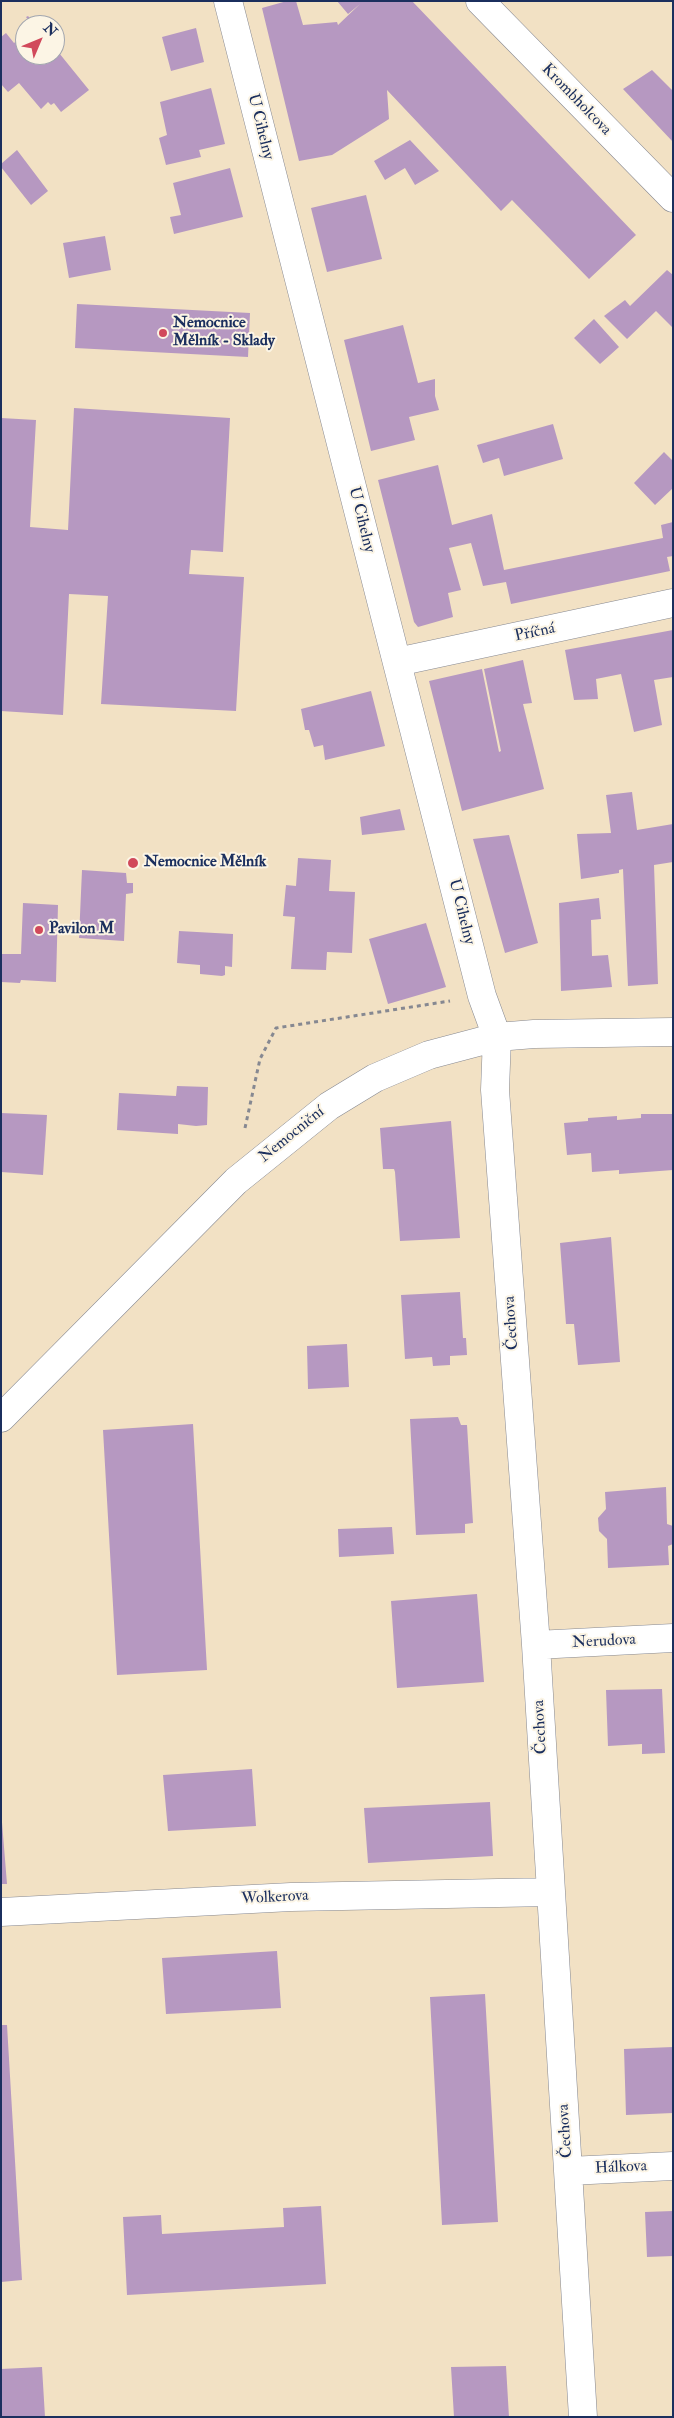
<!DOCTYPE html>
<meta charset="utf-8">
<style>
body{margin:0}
#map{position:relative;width:674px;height:2418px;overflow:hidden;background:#f2e1c4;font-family:"IM FELL Double Pica",serif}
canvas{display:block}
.frame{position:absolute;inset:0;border:2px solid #1b2f5e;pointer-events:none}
.north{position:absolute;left:15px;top:15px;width:50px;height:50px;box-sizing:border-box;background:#fcf5e5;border:1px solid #a2a6af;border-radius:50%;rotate:45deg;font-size:14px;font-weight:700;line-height:20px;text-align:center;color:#1b2f5e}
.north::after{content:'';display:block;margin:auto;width:18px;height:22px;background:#d1495b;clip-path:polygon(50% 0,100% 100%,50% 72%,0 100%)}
</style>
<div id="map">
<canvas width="674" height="2418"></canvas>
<div class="frame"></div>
<div class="north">N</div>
</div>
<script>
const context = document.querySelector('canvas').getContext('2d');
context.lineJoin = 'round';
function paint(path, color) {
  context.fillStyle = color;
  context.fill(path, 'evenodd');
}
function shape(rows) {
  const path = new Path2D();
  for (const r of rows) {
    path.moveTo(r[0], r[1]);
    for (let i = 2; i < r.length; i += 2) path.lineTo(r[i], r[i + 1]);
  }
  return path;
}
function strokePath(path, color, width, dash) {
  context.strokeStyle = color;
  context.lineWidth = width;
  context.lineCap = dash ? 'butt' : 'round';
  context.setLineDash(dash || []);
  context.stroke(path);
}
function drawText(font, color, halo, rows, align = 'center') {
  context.font = font + ' "IM FELL Double Pica",serif';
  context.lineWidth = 4;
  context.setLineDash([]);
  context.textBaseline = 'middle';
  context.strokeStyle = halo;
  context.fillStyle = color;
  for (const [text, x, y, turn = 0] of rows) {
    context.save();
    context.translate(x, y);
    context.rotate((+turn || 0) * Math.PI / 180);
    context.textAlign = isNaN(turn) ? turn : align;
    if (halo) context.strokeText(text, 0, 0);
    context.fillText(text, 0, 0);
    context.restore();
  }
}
paint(shape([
 [287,1,296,1,303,25,337,22,338,25,360,4,348,14,337,1,412,1,636,235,589,279,512,200,501,211,387,90,389,119,332,155,299,161,262,8],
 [28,16,36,25,32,25,26,17],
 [196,28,204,62,171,71,162,37],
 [6,33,14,43,25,35,25,55,55,55,55,48,89,90,61,112,54,103,51,105,48,102,41,109,19,83,8,92,1,84,1,37],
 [652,70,673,91,673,142,623,89],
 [211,88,225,144,199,150,201,157,166,165,159,138,167,135,160,102],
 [410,140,439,171,415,185,405,168,385,180,374,161],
 [17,150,48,191,31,205,1,167,1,164],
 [230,168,243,217,174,234,170,217,181,215,173,183],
 [366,195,382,259,327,272,311,208],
 [105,236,111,270,69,278,63,243],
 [667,270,673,275,673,328,656,311,627,339,604,316,625,300,630,306],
 [77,304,250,313,248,357,75,348],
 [594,319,619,347,600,364,574,338],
 [403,325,418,383,435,379,435,396,439,410,409,417,415,440,371,451,344,340],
 [74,408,230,418,223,552,191,550,189,574,244,577,236,711,101,704,108,596,69,594,63,715,1,711,1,418,36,420,30,527,68,530],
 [553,424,563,459,504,476,499,458,483,463,477,445],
 [664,452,673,461,673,488,655,505,634,483],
 [438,465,452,525,492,514,504,570,663,538,661,525,673,522,673,556,667,557,670,571,511,604,506,582,483,586,471,543,449,548,461,590,448,593,453,617,418,627,414,622,378,480],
 [673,630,673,677,654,680,662,725,634,732,621,674,596,679,598,699,574,700,565,650],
 [523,660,532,703,523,704,544,789,462,811,429,681,482,669,499,752,501,751,484,669],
 [371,691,385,746,325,760,323,745,314,747,309,730,305,730,301,709],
 [632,792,637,830,673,824,673,862,654,865,658,984,628,986,623,869,619,870,619,873,581,879,577,834,611,833,606,795],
 [400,809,405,830,362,835,360,817],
 [509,835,538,943,505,953,473,839],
 [298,858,331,860,329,891,355,892,352,953,327,952,326,970,291,969,295,917,283,916,286,885,296,886],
 [82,870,126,873,127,883,133,883,133,893,126,894,124,941,79,938],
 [599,898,601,919,591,920,592,956,608,955,612,987,561,991,559,903],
 [23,903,58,905,56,982,21,980,20,983,1,982,1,954,21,954],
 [426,923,446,987,388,1004,369,939],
 [179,931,233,934,232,967,225,966,225,975,222,976,200,974,200,965,177,963],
 [177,1086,208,1087,207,1125,196,1126,178,1124,178,1134,117,1130,119,1093,176,1096],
 [1,1113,47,1115,43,1175,1,1172],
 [641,1114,673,1114,673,1170,619,1174,619,1170,592,1172,591,1153,567,1155,564,1123,588,1121,588,1118,617,1116,617,1120,641,1118],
 [451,1121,460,1238,400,1241,395,1172,394,1169,383,1169,380,1128],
 [611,1237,620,1362,578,1365,574,1324,566,1324,560,1243],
 [460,1292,463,1338,466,1338,467,1355,450,1356,450,1365,433,1366,432,1357,405,1359,401,1295],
 [347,1344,349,1387,308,1389,307,1346],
 [458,1417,461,1425,467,1425,473,1523,465,1524,465,1533,416,1535,410,1419],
 [193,1424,207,1670,117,1675,103,1430],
 [666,1487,667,1524,673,1526,673,1544,668,1546,669,1565,608,1568,607,1539,599,1531,598,1518,606,1509,605,1492],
 [392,1527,394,1554,339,1557,338,1529],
 [477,1594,484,1682,397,1688,391,1601],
 [662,1689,665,1753,642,1754,642,1744,608,1746,606,1690],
 [252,1769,256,1826,168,1831,163,1775],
 [490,1802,493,1856,368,1863,364,1808],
 [1,1810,7,1884,1,1884],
 [277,1951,281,2008,166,2014,162,1958],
 [485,1994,498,2222,442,2225,430,1997],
 [1,2025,7,2025,22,2280,1,2282],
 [673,2047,673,2113,626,2115,624,2049],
 [321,2206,326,2284,127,2295,123,2217,161,2215,162,2234,284,2227,283,2208],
 [673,2211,673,2256,647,2257,645,2212],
 [506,2366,509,2417,454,2417,451,2367],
 [42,2367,45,2417,1,2417,1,2369]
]), '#b698c1');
const street = shape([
 [228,1,482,996,497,1037,495,1090,536,1645,583,2417],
 [480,1,673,198],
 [397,662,673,603],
 [1,1418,236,1181,329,1106,375,1078,429,1055,497,1037,534,1034,673,1032],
 [536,1645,673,1638],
 [1,1912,291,1897,550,1892],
 [569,2171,673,2166]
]);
strokePath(street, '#868891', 29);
strokePath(shape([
 [245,1128,260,1059,276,1028,450,1001]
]), '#868891', 3, [4, 4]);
strokePath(street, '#fff', 28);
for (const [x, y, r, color] of [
 [163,333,5,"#d1495b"],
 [133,863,6,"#d1495b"],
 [39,930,5,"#d1495b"]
]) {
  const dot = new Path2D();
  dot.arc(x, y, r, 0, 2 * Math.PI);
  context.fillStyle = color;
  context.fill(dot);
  strokePath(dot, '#fcf5e5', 2);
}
drawText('16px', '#1b2f5e', '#fcf5e5', [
 ["Krombholcova",576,100,46],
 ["U Cihelny",260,127,76],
 ["U Cihelny",361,520,76],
 ["Příčná",535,633,-12],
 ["U Cihelny",461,912,76],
 ["Nemocniční",292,1135,-39],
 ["Čechova",512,1323,-94],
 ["Nerudova",604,1642,-3],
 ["Čechova",541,1727,-93],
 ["Wolkerova",275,1898,-3],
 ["Čechova",566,2131,-94],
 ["Hálkova",621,2168,-3]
]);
drawText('bold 16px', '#1b2f5e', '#fcf5e5', [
 ["Nemocnice",173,324],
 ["Mělník - Sklady",173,342],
 ["Nemocnice Mělník",144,863],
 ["Pavilon M",49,930]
], 'left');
</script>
